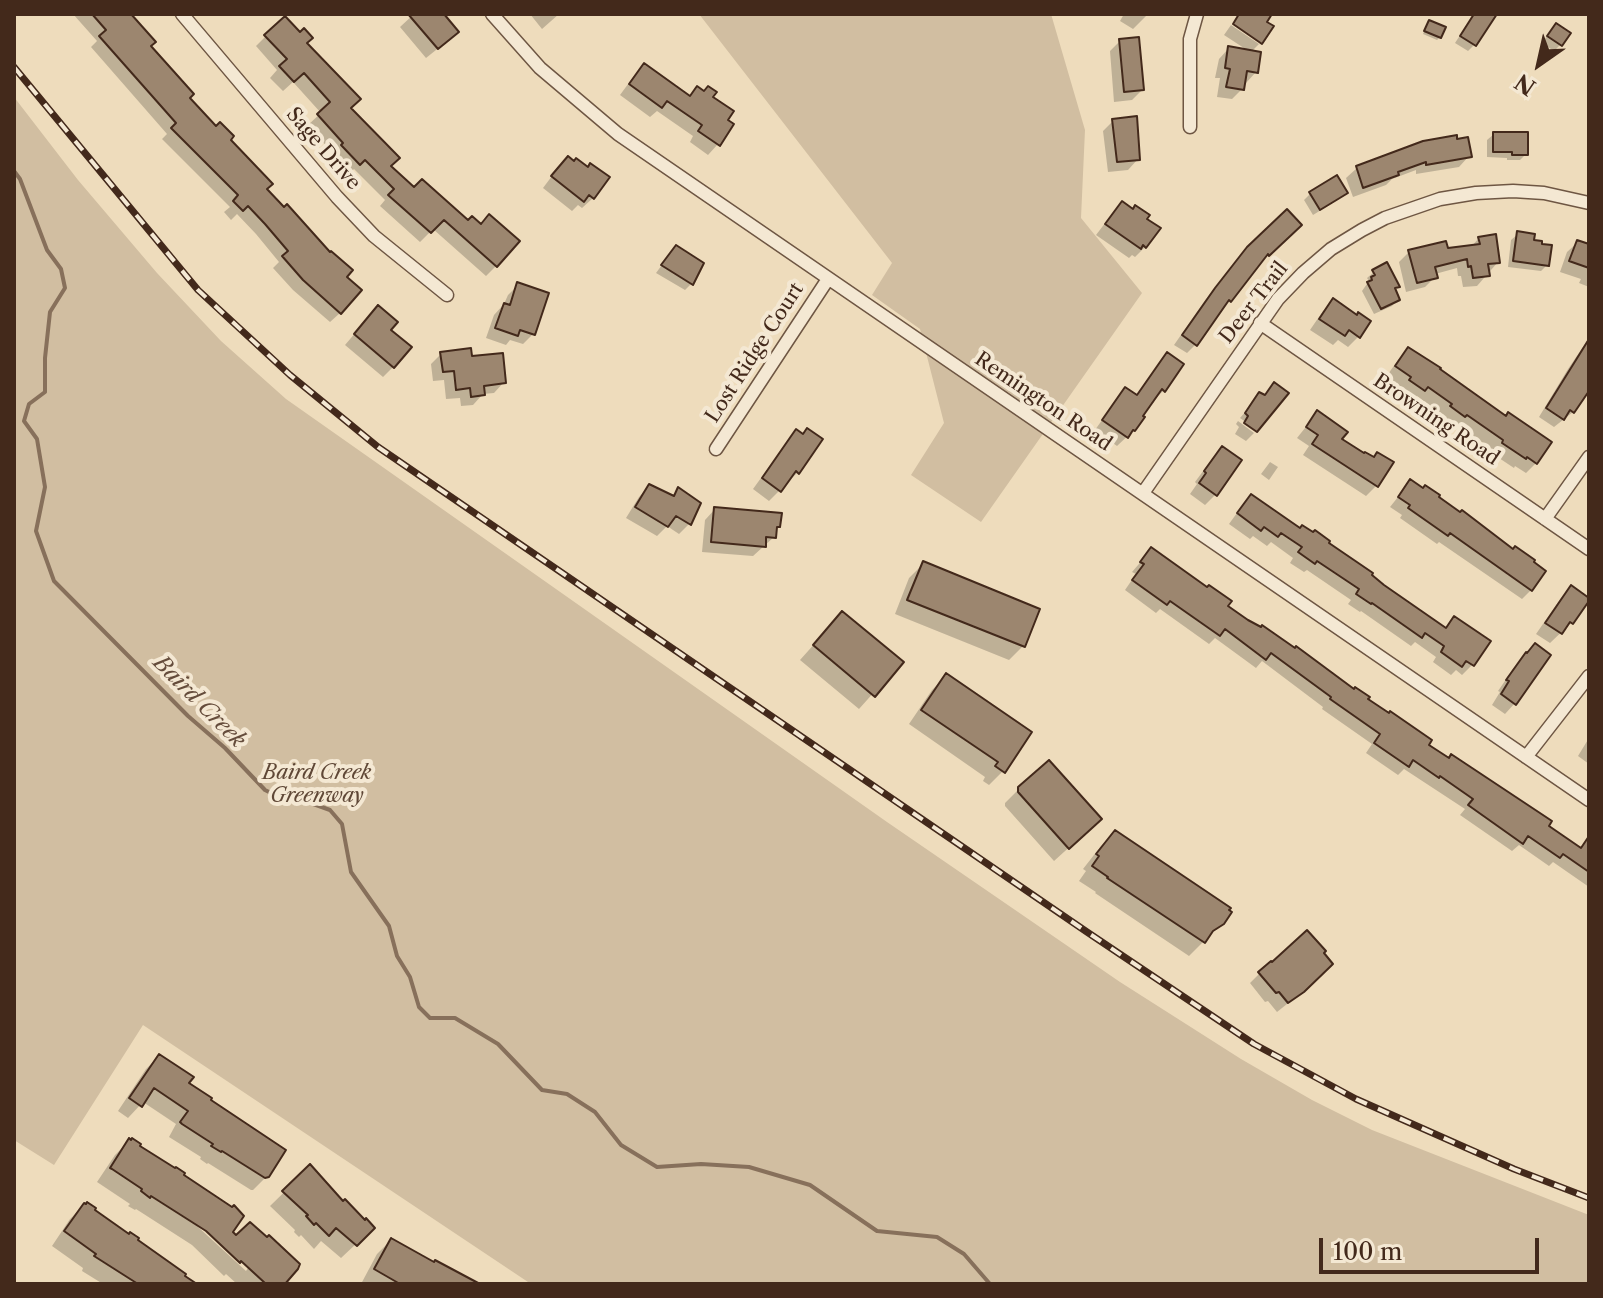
<!DOCTYPE html>
<style>
body{margin:0}
#map{position:relative;width:1603px;height:1298px;overflow:hidden;background:#eedcbc;font-family:"Libre Caslon Text",serif}
canvas{display:block}
.frame{position:absolute;inset:0;border:16px solid #43291b;pointer-events:none}
.north{position:absolute;left:1499px;top:24px;width:80px;height:80px;-webkit-text-stroke:6px #f4e8d3;paint-order:stroke;rotate:214deg;font-size:22px;font-weight:700;line-height:32px;text-align:center;color:#43291b}
.north::after{content:'';display:block;margin:auto;width:28px;height:36px;background:#43291b;clip-path:polygon(50% 0,100% 100%,50% 72%,0 100%)}
.scale{position:absolute;left:1319px;top:1238px;width:220px;height:36px;box-sizing:border-box;border:4px solid #43291b;border-top:0;padding-left:10px;font-size:24px;line-height:28px;white-space:nowrap;color:#43291b;-webkit-text-stroke:6px #f4e8d3;paint-order:stroke}
</style>
<div id="map">
<canvas width="1603" height="1298"></canvas>
<div class="frame"></div>
<div class="north">N</div>
<div class="scale">100 m</div>
</div>
<script>
const context = document.querySelector('canvas').getContext('2d');
context.lineJoin = 'round';
function paint(path, color) {
  context.fillStyle = color;
  context.fill(path, 'evenodd');
}
function shape(rows) {
  const path = new Path2D();
  for (const r of rows) {
    path.moveTo(r[0], r[1]);
    for (let i = 2; i < r.length; i += 2) path.lineTo(r[i], r[i + 1]);
  }
  return path;
}
function strokePath(path, color, width, dash) {
  context.strokeStyle = color;
  context.lineWidth = width;
  context.lineCap = dash ? 'butt' : 'round';
  context.setLineDash(dash || []);
  context.stroke(path);
}
function drawText(font, color, halo, rows, align = 'center') {
  context.font = font + ' "Libre Caslon Text",serif';
  context.lineWidth = 8;
  context.setLineDash([]);
  context.textBaseline = 'middle';
  context.strokeStyle = halo;
  context.fillStyle = color;
  for (const [text, x, y, turn = 0] of rows) {
    context.save();
    context.translate(x, y);
    context.rotate((+turn || 0) * Math.PI / 180);
    context.textAlign = isNaN(turn) ? turn : align;
    if (halo) context.strokeText(text, 0, 0);
    context.fillText(text, 0, 0);
    context.restore();
  }
}
paint(shape([
 [699,14,1051,14,1085,130,1081,218,1142,293,981,522,911,475,944,423,920,329,872,295,892,263],
 [14,97,78,180,157,273,221,341,286,399,887,822,1120,982,1241,1059,1312,1100,1372,1130,1589,1215,1589,1284,531,1284,143,1025,54,1165,14,1140]
]), '#d1bea1');
paint(shape([
 [73,14,128,14,149,46,187,98,228,140,265,189,344,277,340,313,330,322,293,290,273,268,279,262,256,234,237,214,231,220,224,212,230,207,162,139,167,134,91,47,97,41],
 [414,14,441,14,446,42,426,58,400,27],
 [530,14,559,14,542,29],
 [1124,14,1148,14,1133,29,1120,21],
 [1474,14,1494,14,1474,45,1468,51,1455,43],
 [1231,25,1259,44,1251,52,1256,72,1246,83,1243,82,1242,89,1232,99,1217,97,1220,78,1215,78,1219,59,1229,48,1250,52,1224,35],
 [1427,25,1440,37,1437,40,1423,34],
 [1550,32,1560,45,1554,51,1542,43],
 [266,36,305,44,388,167,414,190,467,223,480,226,496,266,486,276,433,229,420,242,380,206,385,200,354,169,349,174,332,157,334,155,308,125,321,113,293,82,283,91,270,78,277,70,256,46],
 [1120,41,1142,90,1132,100,1114,102,1110,51],
 [644,66,688,97,697,88,711,98,718,144,708,155,690,142,693,136,657,111,650,117,620,95,634,76],
 [1113,121,1138,159,1128,170,1108,172,1103,131],
 [1494,134,1526,154,1520,160,1507,160,1507,158,1487,157,1487,140],
 [1469,156,1459,167,1416,174,1416,170,1392,179,1386,185,1353,197,1346,178,1357,168],
 [558,168,587,169,593,198,582,208,578,205,572,211,543,188],
 [1346,193,1339,199,1313,215,1304,200,1310,194],
 [1122,204,1145,247,1135,257,1132,255,1129,258,1096,235,1112,214],
 [1287,212,1300,225,1258,263,1221,309,1196,344,1187,353,1174,345,1206,299,1238,259],
 [1518,234,1532,241,1547,265,1541,271,1508,267,1511,240],
 [1479,238,1498,262,1477,286,1463,287,1461,276,1458,276,1457,268,1435,274,1435,277,1425,287,1406,292,1399,262,1409,252,1471,247],
 [1578,242,1589,246,1589,287,1579,283,1581,279,1560,272,1567,252],
 [670,254,691,284,685,290,656,273],
 [1374,272,1397,287,1394,290,1398,299,1392,306,1374,314,1362,291,1369,281,1367,278],
 [518,285,533,334,523,344,510,340,506,345,486,338,494,315,504,304,508,295],
 [1333,301,1359,336,1348,347,1338,340,1333,345,1310,330,1323,311],
 [368,318,388,330,393,367,383,377,345,345],
 [1589,338,1589,388,1573,412,1554,427,1539,417,1568,369],
 [1408,350,1505,419,1536,463,1526,473,1515,466,1514,468,1493,454,1495,451,1455,424,1453,426,1441,417,1443,415,1417,396,1413,400,1400,391,1403,388,1386,377,1398,360],
 [441,354,471,359,504,382,494,393,483,394,473,405,461,406,460,398,446,399,444,380,433,381,431,364],
 [1168,354,1164,390,1155,399,1153,398,1134,430,1117,446,1095,430,1117,399,1135,397,1159,363],
 [1274,385,1257,430,1240,418,1260,395,1263,396],
 [1317,413,1376,486,1366,496,1303,455,1309,446,1297,438],
 [1238,421,1254,433,1246,441,1235,434,1239,427,1236,424],
 [797,432,798,472,769,501,753,489,787,442],
 [1222,449,1216,494,1205,505,1190,494,1197,484,1195,482,1212,459],
 [1270,462,1278,467,1269,480,1261,474],
 [1410,482,1422,490,1531,590,1522,599,1439,542,1437,544,1400,518,1402,515,1390,507],
 [649,486,671,497,678,490,689,524,679,534,667,526,657,536,626,518,639,497],
 [1251,496,1300,530,1326,543,1444,629,1455,618,1488,642,1472,665,1462,675,1456,670,1451,675,1433,662,1436,657,1415,642,1411,646,1361,611,1360,612,1348,604,1351,600,1307,570,1304,572,1290,563,1293,558,1271,542,1267,546,1253,536,1250,539,1229,524,1242,506],
 [715,509,778,526,775,530,774,537,753,556,702,552,705,520],
 [1151,550,1226,607,1365,699,1426,745,1580,850,1589,848,1589,887,1553,862,1549,866,1519,845,1512,851,1460,815,1465,809,1404,769,1398,775,1366,753,1372,744,1322,709,1323,707,1262,661,1256,668,1215,638,1209,644,1160,609,1156,613,1125,590,1136,574,1132,572],
 [923,564,1023,646,1009,660,895,614,909,578],
 [1571,588,1588,599,1571,623,1550,643,1536,634,1561,598],
 [842,613,901,662,859,709,800,660],
 [1535,645,1515,703,1505,714,1492,705,1500,692,1498,691,1516,665],
 [946,676,1030,733,1003,771,989,785,983,781,985,777,909,724,932,690],
 [1589,738,1589,764,1578,756],
 [1019,789,1085,833,1054,861,1005,806,1005,803],
 [1115,832,1222,923,1189,956,1095,893,1096,892,1079,881,1086,871,1083,869,1101,846],
 [1260,973,1307,988,1277,1012,1268,1001,1265,1002,1250,983],
 [159,1056,187,1084,267,1176,253,1190,251,1190,208,1163,207,1164,200,1159,201,1157,169,1137,176,1124,143,1102,128,1118,118,1111,146,1069],
 [129,1141,137,1146,236,1238,282,1284,237,1284,226,1274,224,1276,192,1245,136,1209,135,1210,128,1206,130,1204,97,1182,115,1155],
 [200,1223,222,1244,222,1247,224,1245,248,1268,246,1271,197,1226],
 [310,1167,343,1204,373,1228,341,1258,321,1241,314,1249,301,1235,299,1237,294,1232,295,1230,270,1206],
 [84,1205,135,1241,194,1284,103,1284,82,1271,83,1268,52,1246,70,1219],
 [391,1240,468,1284,361,1284,377,1254]
]), '#0003');
strokePath(shape([
 [14,171,20,179,47,250,61,269,65,288,50,312,45,358,45,392,29,404,24,421,37,439,45,487,36,531,54,581,188,716,225,748,265,790,281,798,305,801,330,810,342,824,351,872,389,926,397,956,410,977,419,1007,430,1018,455,1018,498,1044,542,1090,567,1094,595,1112,621,1145,657,1167,701,1164,749,1167,810,1185,877,1231,937,1237,964,1254,990,1284]
]), '#87705b', 4);
const building = shape([
 [92,14,131,14,156,42,151,46,194,94,190,98,216,126,220,122,234,136,231,140,273,184,267,189,284,207,287,204,330,252,331,251,353,270,347,277,362,290,341,314,303,280,282,256,288,251,265,224,248,206,243,211,233,201,238,195,171,128,176,123,99,36,106,30,92,14],
 [408,14,444,14,459,32,438,49,408,14],
 [1239,14,1272,14,1267,22,1274,26,1262,44,1233,24,1239,14],
 [1474,14,1497,14,1476,46,1460,36,1474,14],
 [285,16,300,32,304,28,313,38,307,43,361,99,351,108,400,158,391,166,414,187,422,179,468,220,472,216,481,224,489,214,520,241,497,267,444,220,431,233,388,195,394,189,365,160,360,165,341,145,343,143,317,114,330,102,304,73,294,82,279,66,287,59,264,35,285,16],
 [1429,20,1446,27,1441,38,1424,31,1429,20],
 [1556,23,1571,33,1562,46,1547,36,1556,23],
 [1139,37,1144,90,1124,92,1119,39,1139,37],
 [1228,46,1261,52,1258,73,1247,71,1244,90,1226,87,1230,69,1225,68,1228,46],
 [644,63,690,96,697,86,704,91,708,86,717,92,713,97,734,111,728,120,734,124,720,146,698,131,702,125,667,101,662,108,629,84,644,63],
 [1137,116,1140,160,1117,162,1112,119,1137,116],
 [1493,132,1528,132,1528,155,1512,155,1512,152,1493,152,1493,132],
 [1457,135,1457,139,1468,137,1472,157,1426,165,1426,162,1398,172,1399,175,1363,188,1356,166,1423,141,1457,135],
 [568,156,574,161,576,158,588,167,590,163,610,177,594,199,589,195,584,202,551,176,568,156],
 [1337,175,1348,193,1320,210,1309,192,1337,175],
 [1122,201,1133,209,1135,205,1150,215,1147,219,1161,228,1146,248,1143,245,1141,249,1105,224,1122,201],
 [1287,209,1302,225,1269,256,1268,254,1231,302,1229,300,1197,346,1182,335,1215,288,1247,247,1287,209],
 [1517,231,1535,234,1534,240,1542,241,1542,244,1552,245,1549,266,1513,261,1517,231],
 [1496,234,1500,263,1488,264,1490,276,1473,278,1471,266,1468,267,1467,259,1435,267,1438,278,1417,283,1408,250,1446,241,1448,248,1480,244,1478,237,1496,234],
 [1577,240,1589,244,1589,268,1569,261,1577,240],
 [676,245,704,263,693,285,661,265,676,245],
 [1387,262,1400,287,1395,288,1400,300,1381,309,1367,282,1372,280,1371,277,1375,275,1372,270,1387,262],
 [517,282,549,293,535,335,520,330,518,336,495,328,504,303,510,305,517,282],
 [1333,298,1357,315,1358,312,1371,321,1360,338,1349,330,1345,336,1319,319,1333,298],
 [378,305,398,322,391,330,412,347,394,368,354,334,378,305],
 [1589,339,1589,391,1574,413,1570,410,1564,420,1546,408,1589,339],
 [1408,347,1441,368,1440,369,1506,416,1508,412,1552,442,1537,464,1527,457,1526,459,1502,443,1503,440,1467,415,1465,417,1450,406,1452,404,1428,387,1425,391,1409,380,1411,377,1395,366,1408,347],
 [471,348,472,356,503,353,506,383,484,386,485,395,471,397,470,388,456,390,454,371,443,372,440,352,471,348],
 [1167,352,1184,364,1165,392,1162,389,1143,416,1145,417,1135,431,1133,430,1128,438,1102,420,1125,387,1137,395,1167,352],
 [1274,382,1289,393,1257,432,1244,423,1248,416,1245,413,1259,392,1265,395,1274,382],
 [1317,410,1348,432,1342,439,1364,453,1365,452,1374,457,1377,452,1394,462,1378,487,1312,444,1318,435,1306,427,1317,410],
 [807,428,823,439,799,474,796,471,781,492,762,478,796,429,803,434,807,428],
 [1222,446,1242,460,1217,496,1199,483,1206,473,1204,471,1222,446],
 [1410,479,1423,488,1425,485,1440,495,1439,497,1460,512,1462,510,1513,549,1515,546,1535,560,1534,562,1546,571,1532,591,1450,533,1448,536,1408,508,1410,505,1398,497,1410,479],
 [649,484,674,496,678,487,701,503,691,525,676,516,668,527,635,507,649,484],
 [1251,494,1300,528,1302,525,1313,532,1315,530,1330,541,1329,543,1373,573,1372,575,1384,585,1446,628,1454,616,1491,641,1474,666,1466,661,1462,667,1441,652,1444,646,1425,633,1422,638,1372,603,1371,604,1356,594,1359,589,1317,561,1315,564,1298,552,1302,547,1281,533,1278,537,1264,527,1261,531,1237,513,1251,494],
 [714,507,782,513,780,527,777,527,776,538,766,537,766,547,711,542,714,507],
 [1151,547,1207,587,1209,585,1232,601,1228,606,1248,620,1261,627,1262,625,1295,648,1296,646,1354,689,1355,687,1370,697,1368,699,1389,713,1390,711,1432,740,1429,745,1449,758,1451,754,1552,821,1549,826,1581,848,1589,836,1589,872,1563,854,1560,858,1528,836,1523,844,1468,805,1473,799,1440,776,1439,778,1413,760,1409,767,1374,743,1380,734,1330,699,1331,697,1271,653,1266,660,1225,629,1220,636,1170,601,1167,605,1132,580,1144,564,1140,562,1151,547],
 [923,561,1040,609,1025,647,907,600,923,561],
 [1571,585,1589,598,1589,601,1573,624,1570,622,1562,634,1545,623,1571,585],
 [842,611,904,662,875,697,813,645,842,611],
 [1535,643,1551,655,1516,705,1501,694,1509,681,1506,680,1526,652,1527,653,1535,643],
 [946,673,1032,732,1005,773,995,766,998,762,921,710,946,673],
 [1049,760,1102,819,1069,849,1018,792,1018,787,1049,760],
 [1115,830,1231,908,1229,910,1232,912,1224,924,1213,931,1205,943,1107,878,1108,877,1092,866,1099,856,1096,854,1115,830],
 [1307,930,1326,951,1324,953,1333,964,1304,992,1288,1003,1279,992,1276,993,1258,972,1271,961,1272,962,1307,930],
 [159,1054,194,1077,189,1083,212,1098,211,1100,286,1150,269,1177,265,1178,222,1151,221,1152,211,1146,213,1144,182,1124,180,1122,188,1111,154,1088,142,1107,129,1098,159,1054],
 [129,1138,131,1140,132,1138,141,1144,140,1146,175,1168,176,1167,185,1173,184,1175,232,1207,234,1205,244,1216,233,1232,236,1235,250,1222,267,1237,269,1235,300,1264,298,1269,285,1284,266,1284,241,1261,240,1263,206,1231,151,1196,150,1198,141,1191,142,1189,112,1169,110,1168,129,1138],
 [310,1164,343,1201,345,1199,365,1220,366,1218,375,1228,357,1246,336,1228,329,1236,316,1223,314,1225,306,1216,308,1215,282,1191,310,1164],
 [87,1202,96,1208,95,1210,129,1234,130,1232,139,1238,138,1240,186,1274,185,1276,197,1284,138,1284,94,1256,96,1254,64,1231,84,1203,86,1204,87,1202],
 [391,1238,434,1262,435,1260,480,1284,400,1284,374,1269,391,1238]
]);
paint(building, '#9c866f');
strokePath(building, '#43291b', 2);
const minor = shape([
 [182,14,337,197,374,236,447,295],
 [492,14,540,68,618,134,1589,800],
 [1190,127,1190,39,1197,14],
 [1260,323,1589,549],
 [716,449,828,279],
 [1143,493,1278,299,1303,273,1331,249,1362,230,1385,218,1440,199,1476,193,1513,191,1544,193,1589,203],
 [1545,519,1589,457],
 [1526,757,1589,676]
]);
strokePath(minor, '#6e5643', 15);
strokePath(minor, '#f4e8d3', 12);
const rail = shape([
 [14,67,198,290,290,375,378,447,1087,932,1254,1044,1356,1099,1514,1169,1589,1198]
]);
strokePath(rail, '#43291b', 7);
strokePath(rail, '#f4e8d3', 4, [12]);
drawText('20px', '#43291b', '#f4e8d3', [
 ["Sage Drive",323,149,49],
 ["Deer Trail",1254,303,-52],
 ["Lost Ridge Court",755,353,-57],
 ["Remington Road",1043,402,34],
 ["Browning Road",1436,420,34]
]);
drawText('italic 20px', '#5f4736', '#f4e8d3', [
 ["Baird Creek",317,773],
 ["Greenway",317,796]
]);
drawText('italic 22px', '#654c3b', '#f4e8d3', [
 ["Baird Creek",199,702,45]
]);
</script>
